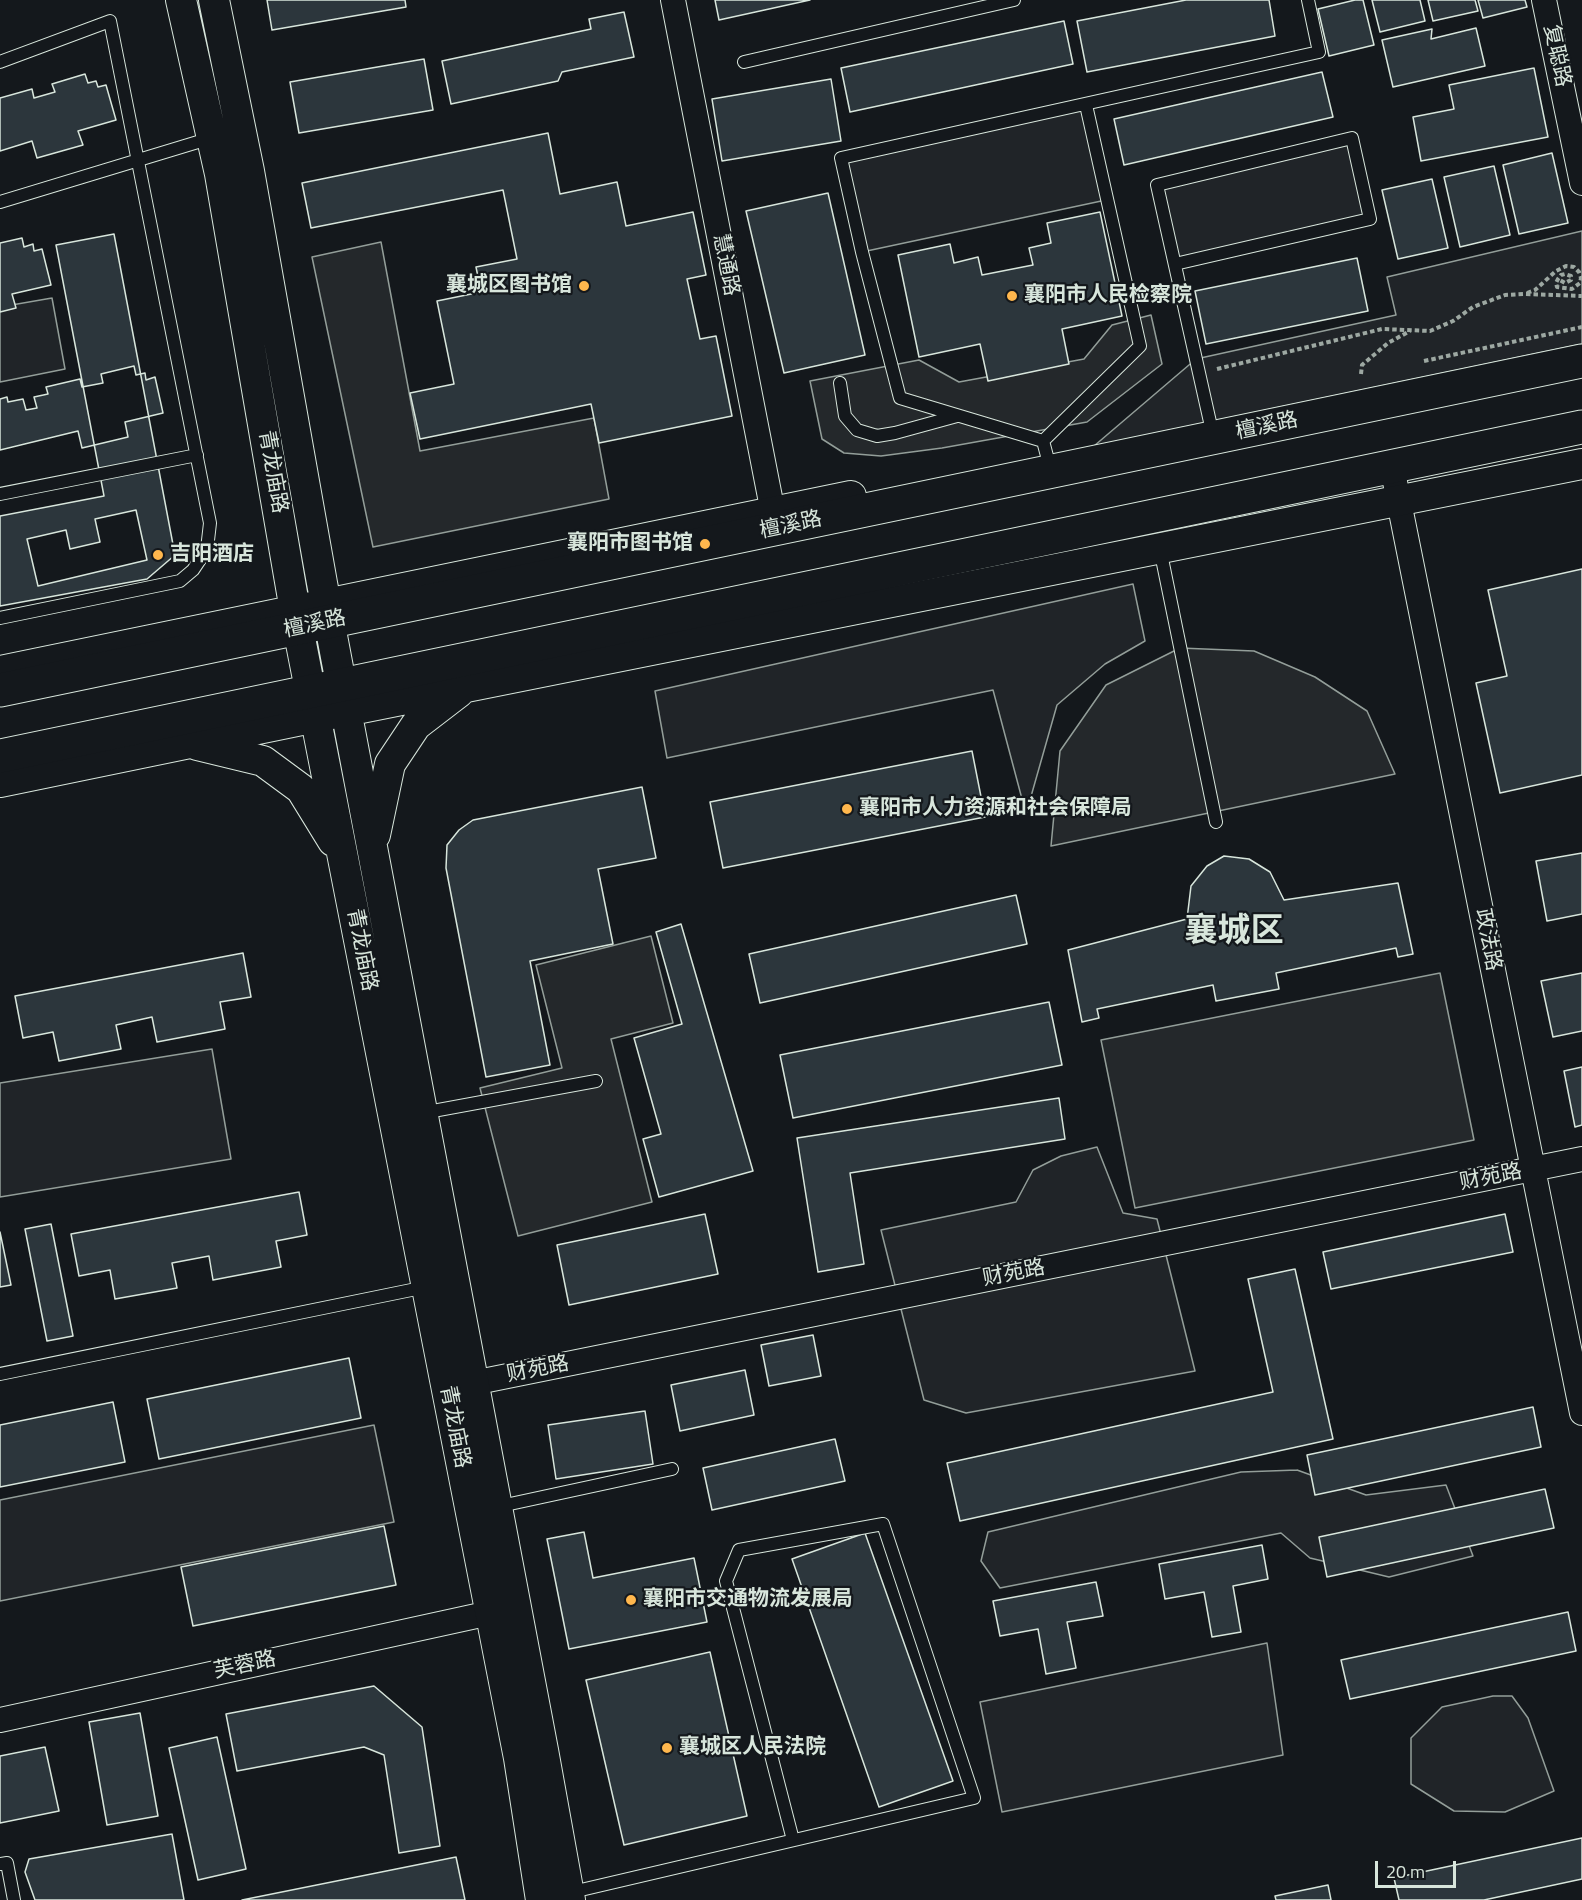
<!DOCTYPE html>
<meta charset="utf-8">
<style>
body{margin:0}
#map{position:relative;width:1582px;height:1900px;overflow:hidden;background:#14181c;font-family:"Titillium Web",sans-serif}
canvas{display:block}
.scale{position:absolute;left:1375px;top:1861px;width:81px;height:27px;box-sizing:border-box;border:3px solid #d8e6dc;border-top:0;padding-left:8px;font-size:18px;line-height:21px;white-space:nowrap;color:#d8e6dc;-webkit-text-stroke:4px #14181c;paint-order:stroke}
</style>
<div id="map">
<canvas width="1582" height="1900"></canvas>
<div class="scale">20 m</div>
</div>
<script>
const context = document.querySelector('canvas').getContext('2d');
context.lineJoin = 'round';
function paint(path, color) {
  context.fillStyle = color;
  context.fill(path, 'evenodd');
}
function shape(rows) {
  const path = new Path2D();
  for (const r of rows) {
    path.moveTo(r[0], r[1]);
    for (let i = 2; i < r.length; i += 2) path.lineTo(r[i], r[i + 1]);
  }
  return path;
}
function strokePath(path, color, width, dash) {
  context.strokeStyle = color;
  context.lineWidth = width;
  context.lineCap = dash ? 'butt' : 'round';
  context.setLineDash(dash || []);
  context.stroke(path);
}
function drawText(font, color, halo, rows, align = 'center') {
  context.font = font + ' "Titillium Web","Noto Sans SC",sans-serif';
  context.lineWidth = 4.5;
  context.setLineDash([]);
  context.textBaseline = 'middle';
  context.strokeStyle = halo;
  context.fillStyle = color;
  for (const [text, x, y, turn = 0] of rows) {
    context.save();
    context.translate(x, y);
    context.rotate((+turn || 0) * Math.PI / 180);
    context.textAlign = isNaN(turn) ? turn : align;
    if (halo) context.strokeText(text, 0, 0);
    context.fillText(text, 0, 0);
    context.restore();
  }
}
const green = shape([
 [1086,105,1106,200,862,252,841,158,1086,105],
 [1352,138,1370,219,1175,264,1157,185,1352,138],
 [1582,231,1582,344,1094,446,1196,359,1396,315,1387,277,1582,231],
 [52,298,65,369,0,382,0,307,52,298],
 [1133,584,1145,641,1105,664,1057,705,1026,814,993,690,667,758,655,691,1133,584],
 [212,1049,231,1159,0,1197,0,1083,212,1049],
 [1097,1147,1123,1213,1157,1219,1195,1371,966,1413,924,1400,881,1230,1016,1202,1033,1170,1061,1156,1097,1147],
 [374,1425,394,1522,0,1601,0,1500,374,1425],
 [1297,1470,1366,1495,1446,1485,1473,1556,1389,1577,1310,1558,1281,1533,1000,1588,981,1561,988,1532,1241,1472,1297,1470],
 [1267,1643,1283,1755,1002,1812,980,1702,1267,1643],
 [1493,1696,1512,1696,1528,1718,1554,1791,1505,1812,1454,1811,1411,1784,1411,1738,1442,1707,1493,1696]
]);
paint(green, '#202428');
strokePath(green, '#939e99', 1.5);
const parking = shape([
 [381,242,420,451,594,418,609,499,373,547,312,257,381,242],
 [1151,315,1162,364,1087,422,942,448,881,456,844,453,822,439,810,381,919,360,959,382,1084,359,1112,325,1151,315],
 [1180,648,1254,651,1315,677,1367,711,1395,774,1051,846,1060,751,1106,685,1180,648],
 [651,936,673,1023,611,1039,652,1202,518,1236,480,1088,562,1068,536,965,651,936],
 [1440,973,1474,1140,1135,1208,1101,1040,1440,973]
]);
paint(parking, '#24282b');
strokePath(parking, '#939e99', 1.5);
const building = shape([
 [267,0,405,0,406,7,272,30,267,0],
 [715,0,810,0,719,20,715,0],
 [1186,0,1269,0,1275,36,1087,72,1077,21,1186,0],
 [1355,0,1363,0,1374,45,1329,56,1318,9,1355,0],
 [1372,0,1420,0,1425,21,1380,32,1372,0],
 [1428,0,1475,0,1478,11,1433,21,1428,0],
 [1478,0,1525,0,1527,7,1483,18,1478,0],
 [624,12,634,57,562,72,558,81,451,104,442,61,591,29,589,19,624,12],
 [1064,21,1073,64,850,112,841,68,1064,21],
 [1476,28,1485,66,1393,87,1382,40,1432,29,1431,39,1476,28],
 [424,59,433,110,299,133,290,82,424,59],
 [1534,68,1548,137,1421,161,1413,117,1454,109,1449,85,1534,68],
 [1322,72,1333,117,1124,165,1114,119,1322,72],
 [85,74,88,83,96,81,98,87,106,85,116,120,78,131,83,145,37,158,32,141,0,151,0,98,32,89,34,98,55,92,52,84,85,74],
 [831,79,841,141,722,161,712,99,831,79],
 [548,133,560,194,617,182,626,226,693,212,706,275,687,279,700,339,716,336,732,416,599,443,591,404,420,439,410,393,454,384,437,301,481,292,476,267,517,259,503,190,311,228,302,183,548,133],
 [1552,153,1568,223,1519,234,1503,165,1552,153],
 [1494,166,1510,235,1460,247,1444,177,1494,166],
 [1432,179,1448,248,1398,259,1382,190,1432,179],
 [828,193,865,355,784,373,746,211,828,193],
 [1100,212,1122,316,1062,329,1069,364,988,381,980,344,919,357,898,255,950,244,954,263,978,257,982,275,1033,265,1029,248,1051,243,1047,223,1100,212],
 [114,234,175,555,147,579,0,606,0,516,104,496,56,245,114,234],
 [22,238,24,247,33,244,34,251,42,249,51,285,12,294,16,308,0,312,0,243,22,238],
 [1357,258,1368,311,1206,344,1195,291,1357,258],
 [134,366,136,375,145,373,146,380,155,377,163,413,125,422,128,437,82,448,78,431,0,450,0,399,7,397,8,402,23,399,26,410,37,408,34,397,48,394,46,387,80,379,82,387,103,383,101,374,134,366],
 [136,510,147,560,38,586,27,539,66,530,70,549,100,542,95,519,136,510],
 [1582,569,1582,775,1500,793,1476,683,1507,676,1488,590,1582,569],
 [972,751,985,817,723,868,710,802,972,751],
 [642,787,656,858,598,869,613,944,530,961,550,1065,486,1077,446,868,447,845,459,830,473,820,642,787],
 [1582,853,1582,914,1547,921,1536,861,1582,853],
 [1224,856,1249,859,1270,872,1284,900,1398,883,1413,954,1398,957,1396,948,1276,973,1279,989,1216,1001,1213,985,1097,1009,1099,1018,1082,1022,1068,950,1187,919,1191,886,1207,866,1224,856],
 [1016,895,1027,944,760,1003,749,954,1016,895],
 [681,924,753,1171,659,1197,643,1139,661,1134,634,1038,682,1024,656,932,681,924],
 [243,953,251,997,220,1002,225,1029,157,1042,152,1017,116,1025,121,1049,59,1061,53,1032,23,1038,15,996,243,953],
 [1582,973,1582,1031,1553,1037,1541,981,1582,973],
 [1049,1002,1062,1065,793,1118,780,1055,1049,1002],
 [1582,1067,1582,1125,1575,1127,1564,1071,1582,1067],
 [1059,1098,1065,1139,850,1173,864,1264,818,1272,797,1138,1059,1098],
 [299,1192,307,1235,276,1241,281,1267,213,1280,209,1256,172,1263,177,1288,115,1299,110,1270,79,1276,71,1234,299,1192],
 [705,1214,718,1274,569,1305,557,1245,705,1214],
 [1505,1214,1513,1252,1331,1289,1323,1252,1505,1214],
 [51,1224,73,1336,47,1341,25,1229,51,1224],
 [0,1232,11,1285,0,1287,0,1232],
 [1295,1269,1333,1439,960,1521,947,1463,1273,1392,1248,1279,1295,1269],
 [813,1335,821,1376,769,1386,761,1345,813,1335],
 [349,1358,361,1418,159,1459,147,1399,349,1358],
 [745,1370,754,1415,680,1431,671,1385,745,1370],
 [113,1402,125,1462,0,1487,0,1425,113,1402],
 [1533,1407,1541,1447,1315,1495,1307,1455,1533,1407],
 [645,1411,653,1464,556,1479,548,1425,645,1411],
 [835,1439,845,1481,712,1510,703,1468,835,1439],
 [1545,1489,1554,1528,1327,1577,1319,1537,1545,1489],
 [384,1526,396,1585,193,1626,181,1567,384,1526],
 [584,1532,593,1578,694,1558,707,1622,569,1649,547,1539,584,1532],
 [865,1533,953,1781,879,1807,792,1559,865,1533],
 [1262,1545,1268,1579,1233,1586,1241,1632,1212,1637,1204,1592,1165,1599,1159,1564,1262,1545],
 [1096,1582,1103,1616,1067,1622,1076,1668,1046,1674,1038,1629,1000,1636,993,1601,1096,1582],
 [1568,1612,1576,1651,1350,1699,1341,1660,1568,1612],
 [710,1652,747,1816,624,1845,586,1680,710,1652],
 [374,1686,422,1727,440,1846,399,1853,384,1755,364,1747,237,1771,226,1714,374,1686],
 [140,1713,158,1816,107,1825,89,1722,140,1713],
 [217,1737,246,1869,198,1880,169,1748,217,1737],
 [45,1747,59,1811,0,1823,0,1756,45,1747],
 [172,1834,184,1900,35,1900,25,1872,29,1859,172,1834],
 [1582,1838,1582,1879,1484,1900,1399,1900,1394,1878,1582,1838],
 [456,1857,465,1900,242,1900,456,1857],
 [1328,1885,1331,1900,1276,1900,1275,1896,1328,1885]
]);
paint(building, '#2c363c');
strokePath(building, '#d8e6dc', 1.5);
const service = shape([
 [0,62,110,21,210,523,207,549,193,570,180,581,0,618],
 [744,62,1014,0],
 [0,202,211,138],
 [1175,264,1370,219,1352,138,1157,185,1210,422],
 [840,383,845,416,857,430,877,436,895,433,957,416],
 [1043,441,1140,346,1086,105],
 [1051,471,1043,441,900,398,862,252,841,158,1319,52,1308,0],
 [0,494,197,455],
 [1160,549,1216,822],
 [422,1113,596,1081],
 [0,1374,426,1287],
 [496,1507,672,1469],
 [0,1864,7,1863,14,1900],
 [568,1893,974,1798,883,1524,739,1550,726,1581,793,1840]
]);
const minor = shape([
 [673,0,776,528],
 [1544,0,1582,183],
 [1392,467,1582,1413],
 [458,1386,1582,1159],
 [0,1720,490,1613]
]);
const tertiary = shape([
 [181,0,220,174,298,628,519,1758,541,1900],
 [214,0,249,171,322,583,543,1750,570,1900],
 [0,671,851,496],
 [197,745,263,761,301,789,333,841],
 [0,782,316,717,1582,464],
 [375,835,390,764,416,725,459,692]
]);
const primary = shape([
 [0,690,1582,361],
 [0,756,1582,427]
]);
strokePath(service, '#d8e6dc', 14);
strokePath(minor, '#d8e6dc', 26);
strokePath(tertiary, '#d8e6dc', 32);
strokePath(primary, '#d8e6dc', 35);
strokePath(shape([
 [1527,293,1535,290,1556,271,1566,266,1574,267,1579,272,1581,278,1580,283,1572,289,1557,287,1556,283,1558,279,1561,275,1565,274,1571,276,1571,280,1565,283,1558,279],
 [1424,361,1582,327],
 [1217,369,1382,329,1430,331,1453,321,1473,307,1505,295,1524,294,1582,296],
 [1361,374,1362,365,1388,343,1410,331]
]), '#9da8a2', 4, [4.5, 3]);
strokePath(service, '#14181c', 12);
strokePath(minor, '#14181c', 24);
strokePath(tertiary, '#14181c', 30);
strokePath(primary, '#14181c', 33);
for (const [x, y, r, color] of [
 [584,286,6,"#ffb74d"],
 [1012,296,6,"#ffb74d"],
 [705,544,6,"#ffb74d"],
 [158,555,6,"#ffb74d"],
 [847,809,6,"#ffb74d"],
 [631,1600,6,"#ffb74d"],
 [667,1748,6,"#ffb74d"]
]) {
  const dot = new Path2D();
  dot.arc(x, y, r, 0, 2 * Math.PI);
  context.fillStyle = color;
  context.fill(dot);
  strokePath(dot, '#14181c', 2);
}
drawText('21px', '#d8e6dc', '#14181c', [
 ["复聪路",1556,56,78],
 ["慧通路",725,265,79],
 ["檀溪路",1267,427,-12],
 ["青龙庙路",272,472,80],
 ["檀溪路",791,526,-12],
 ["檀溪路",315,625,-12],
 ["政法路",1487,940,79],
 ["青龙庙路",361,950,79],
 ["财苑路",1491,1178,-11],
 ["财苑路",1014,1274,-11],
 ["财苑路",538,1370,-11],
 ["青龙庙路",454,1427,79],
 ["芙蓉路",245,1666,-12]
]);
drawText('bold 21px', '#d8e6dc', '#14181c', [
 ["襄城区图书馆",572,286,"right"],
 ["襄阳市人民检察院",1024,296],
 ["襄阳市图书馆",693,544,"right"],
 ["吉阳酒店",170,555],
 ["襄阳市人力资源和社会保障局",859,809],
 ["襄阳市交通物流发展局",643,1600],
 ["襄城区人民法院",679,1748]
], 'left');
drawText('bold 33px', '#d8e6dc', '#14181c', [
 ["襄城区",1234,933]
]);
</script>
